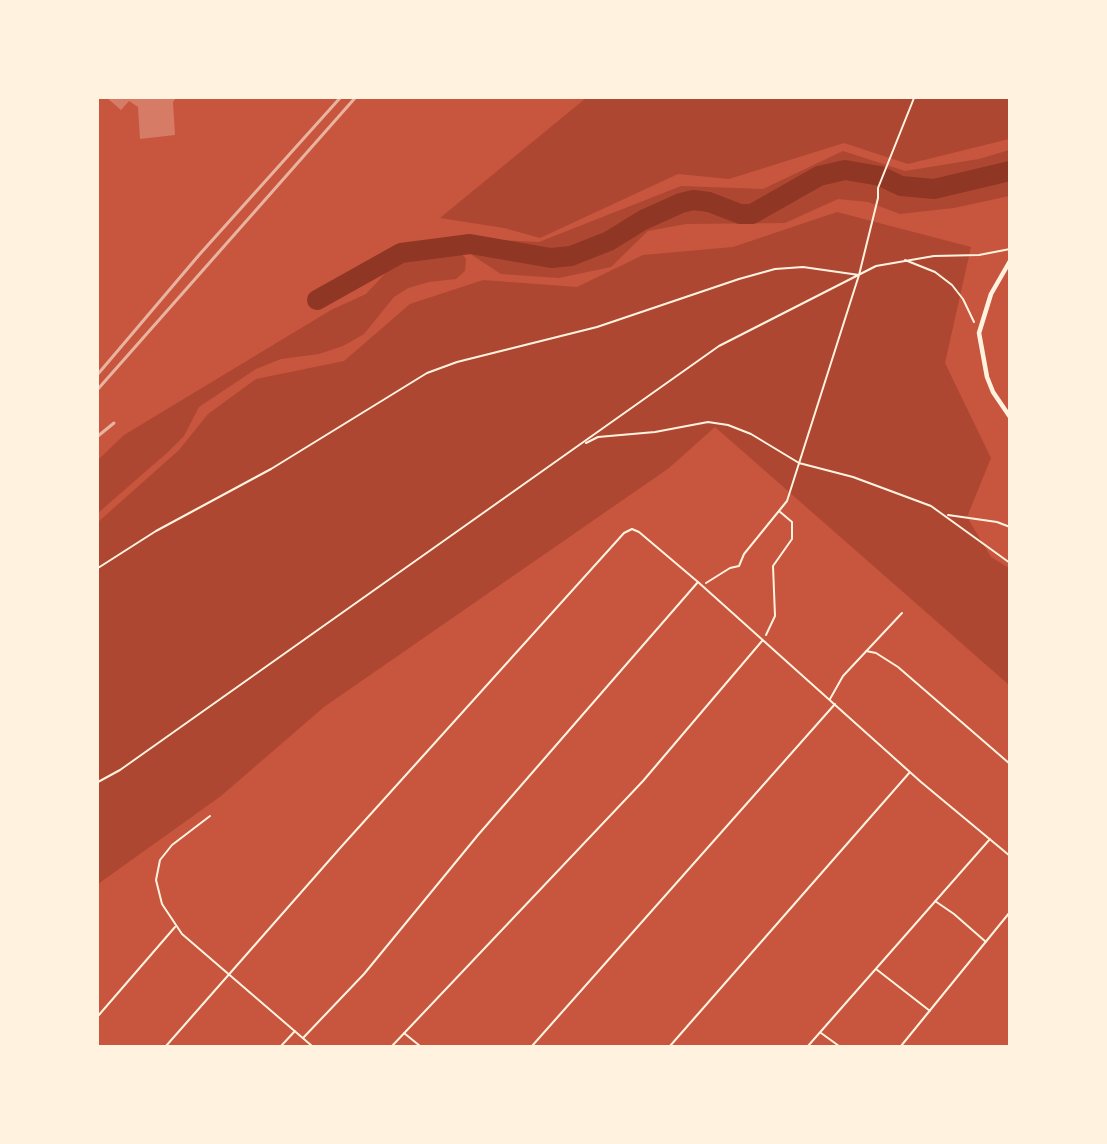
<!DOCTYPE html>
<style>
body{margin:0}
#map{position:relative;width:1107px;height:1144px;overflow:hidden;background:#c8553d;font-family:Overpass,sans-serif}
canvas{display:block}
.frame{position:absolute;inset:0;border:99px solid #fff3e0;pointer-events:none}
</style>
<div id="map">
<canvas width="1107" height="1144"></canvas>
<div class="frame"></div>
</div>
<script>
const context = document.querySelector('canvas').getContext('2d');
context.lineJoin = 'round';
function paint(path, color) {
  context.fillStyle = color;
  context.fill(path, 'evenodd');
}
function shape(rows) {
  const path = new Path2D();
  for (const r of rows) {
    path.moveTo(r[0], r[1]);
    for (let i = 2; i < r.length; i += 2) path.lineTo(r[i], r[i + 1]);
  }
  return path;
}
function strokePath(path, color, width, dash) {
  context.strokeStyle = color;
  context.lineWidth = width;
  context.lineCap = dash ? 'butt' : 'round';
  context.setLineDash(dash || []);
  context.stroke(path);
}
paint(shape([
 [586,98,1009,98,1009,139,908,164,844,143,729,179,678,174,540,238,504,228,440,218],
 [1009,150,1009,196,954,208,900,214,868,202,838,199,785,223,686,224,648,231,611,267,559,278,501,274,472,255,475,239,539,242,681,186,763,189,843,151,905,171,979,159],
 [837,212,971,247,945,363,991,458,967,517,991,557,1009,568,1009,685,715,427,669,468,324,707,221,796,98,884,98,522,179,450,208,414,256,379,344,361,410,304,483,280,577,287,643,255,733,247],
 [458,249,466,259,465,271,456,279,429,282,408,288,394,297,364,334,343,346,319,354,281,359,256,369,199,407,184,436,168,452,98,513,98,460,124,435,331,310,366,294,394,264,445,250]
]), '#ae4732');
strokePath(shape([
 [317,300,401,253,470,244,551,258,571,256,609,241,643,220,681,203,693,200,709,202,740,214,752,214,819,176,845,170,880,176,901,186,934,189,1010,171]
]), '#8f3625', 20);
paint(shape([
 [107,98,176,98,173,102,175,135,140,139,138,107,129,101,121,110]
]), '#d67c66');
strokePath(shape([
 [905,260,935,272,952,285,963,299,974,322],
 [586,443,598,437,655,432,708,422,728,425,751,434,799,463,853,477,931,506,1010,563],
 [948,515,997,522,1010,527],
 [98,568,156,531,271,469,427,373,457,362,597,327,739,279,775,269,803,267,859,275],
 [706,583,730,568,739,566,744,554,787,501,859,275,878,198,878,188,914,98],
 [766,635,775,616,773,566,792,539,792,522,779,511],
 [98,782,120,770,719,346,876,266,934,256,979,255,1010,249]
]), '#fff3e0', 2);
strokePath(shape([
 [866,651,876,653,898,667,1010,764],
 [830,699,843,676,902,613],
 [210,816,172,845,160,860,156,880,162,904,182,934,312,1046],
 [935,901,954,914,986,942],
 [876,969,930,1011],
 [98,1016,175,927],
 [404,1033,420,1046],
 [821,1033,839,1046],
 [303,1038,364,974,478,835,698,582],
 [166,1046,341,847,624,533,632,529,639,532,698,582,921,782,1010,856],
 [281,1046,295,1031],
 [392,1046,643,781,762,641],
 [532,1046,835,704],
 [670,1046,910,772],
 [808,1046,990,839],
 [901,1046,1010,912]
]), '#fff3e0', 2);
strokePath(shape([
 [1010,261,991,294,979,333,987,377,993,392,1010,417]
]), '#fff3e0', 4.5);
strokePath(shape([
 [98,374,199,255,340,98],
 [98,389,355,98],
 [98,436,114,423]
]), '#e9b49f', 3);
</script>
